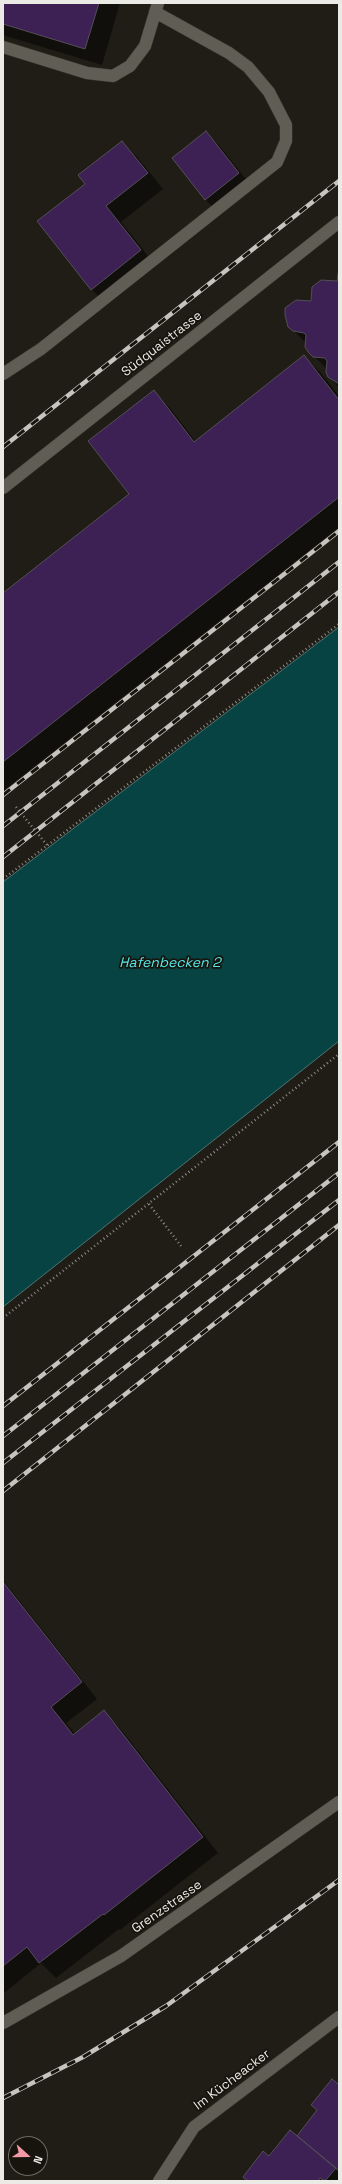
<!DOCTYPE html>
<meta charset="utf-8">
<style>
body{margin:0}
#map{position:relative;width:342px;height:2184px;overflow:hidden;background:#201d16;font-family:"Space Grotesk",sans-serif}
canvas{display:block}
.frame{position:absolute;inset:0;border:4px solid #eceae5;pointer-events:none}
.north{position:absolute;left:8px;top:2136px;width:40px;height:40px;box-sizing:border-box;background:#17140d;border:1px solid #6c6a63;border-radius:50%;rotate:111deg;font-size:11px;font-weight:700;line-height:16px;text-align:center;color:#eceae5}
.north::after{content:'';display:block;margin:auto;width:14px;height:18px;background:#f49aa6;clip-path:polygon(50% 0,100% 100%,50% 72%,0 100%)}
</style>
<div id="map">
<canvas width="342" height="2184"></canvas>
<div class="frame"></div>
<div class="north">N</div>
</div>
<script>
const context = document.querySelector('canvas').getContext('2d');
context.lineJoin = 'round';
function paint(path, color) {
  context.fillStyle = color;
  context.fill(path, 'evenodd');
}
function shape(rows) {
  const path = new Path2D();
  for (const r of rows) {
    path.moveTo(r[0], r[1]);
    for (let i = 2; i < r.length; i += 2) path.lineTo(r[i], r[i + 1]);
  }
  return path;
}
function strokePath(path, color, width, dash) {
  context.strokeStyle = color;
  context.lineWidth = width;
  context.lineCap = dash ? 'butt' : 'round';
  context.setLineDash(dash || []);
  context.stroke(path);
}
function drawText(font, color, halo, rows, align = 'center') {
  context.font = font + ' "Space Grotesk",sans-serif';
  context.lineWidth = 3.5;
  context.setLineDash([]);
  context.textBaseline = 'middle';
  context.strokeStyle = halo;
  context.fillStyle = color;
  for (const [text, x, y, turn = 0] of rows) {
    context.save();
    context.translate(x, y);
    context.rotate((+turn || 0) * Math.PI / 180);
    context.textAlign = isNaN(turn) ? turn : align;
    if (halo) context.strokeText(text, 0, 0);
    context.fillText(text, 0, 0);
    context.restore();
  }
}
const water = shape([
 [339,627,339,1041,3,1307,3,882,339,627]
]);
paint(water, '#074343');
strokePath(water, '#4c7574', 1);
paint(shape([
 [3,3,120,3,102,65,6,36,3,33],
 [206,132,219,145,252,187,218,212,205,199],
 [122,142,138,158,163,189,121,222,156,266,107,305,91,289,86,184],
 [338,267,339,267,339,387,329,377,327,369,314,356,307,344,289,326,310,304,313,287,336,284],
 [304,356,321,373,339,396,339,527,3,791,3,594,130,494,153,391,170,408,196,442],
 [3,1580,97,1699,66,1723,75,1734,104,1711,119,1727,218,1853,120,1930,119,1929,56,1978,41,1963,3,1994],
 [339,2084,339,2181,248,2181,269,2157,297,2137]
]), '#0007');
const building = shape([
 [3,3,99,3,85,49,3,24,3,3],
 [206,131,239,173,205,200,172,158,206,131],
 [122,141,148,173,106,206,141,250,91,290,37,221,85,184,78,175,122,141],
 [339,266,339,384,328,377,326,372,327,361,325,358,313,357,309,353,305,347,306,335,304,333,293,331,288,327,285,315,285,308,296,300,311,301,312,287,321,280,337,281,339,266],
 [304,355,339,400,339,497,3,762,3,593,129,494,88,441,154,390,194,442,304,355],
 [3,1582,82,1682,51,1707,66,1726,73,1735,104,1710,203,1837,104,1915,103,1914,39,1963,27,1947,3,1966,3,1582],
 [332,2079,338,2084,339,2082,339,2171,297,2136,317,2110,311,2105,332,2079],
 [290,2130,336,2168,325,2181,320,2178,318,2181,248,2181,243,2177,263,2151,269,2156,290,2130]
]);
paint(building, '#3e2154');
strokePath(building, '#534f57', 1);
const lane = shape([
 [3,47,87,73,113,76,130,66,145,46,158,3],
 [3,374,41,349,277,162,286,141,286,125,269,92,248,67,229,53,155,12]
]);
const street = shape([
 [3,488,339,222],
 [3,2023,121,1956,339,1802],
 [159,2181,194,2127,339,2017]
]);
strokePath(lane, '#3c3a35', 13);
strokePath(street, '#3c3a35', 13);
strokePath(shape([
 [16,807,47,845],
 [3,879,339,624],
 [149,1204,181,1246],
 [3,1318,339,1054]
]), '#8e8c86', 2.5, [1, 3]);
strokePath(lane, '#605d54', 12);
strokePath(street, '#605d54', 12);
const rail = shape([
 [3,447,339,181],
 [3,795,339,531],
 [3,826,339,562],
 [3,857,339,592],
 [3,1406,339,1142],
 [3,1436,339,1173],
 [3,1463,339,1200],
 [3,1491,339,1225],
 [3,2098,83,2057,166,2006,339,1880]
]);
strokePath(rail, '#c7c4bf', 4.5);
strokePath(rail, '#17140d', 3, [9]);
drawText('13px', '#eceae5', '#17140d', [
 ["Südquaistrasse",162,344,-38],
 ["Grenzstrasse",167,1907,-35],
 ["Im Kücheacker",232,2080,-37]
]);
drawText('italic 14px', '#55e8e9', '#17140d', [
 ["Hafenbecken 2",170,963]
]);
</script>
